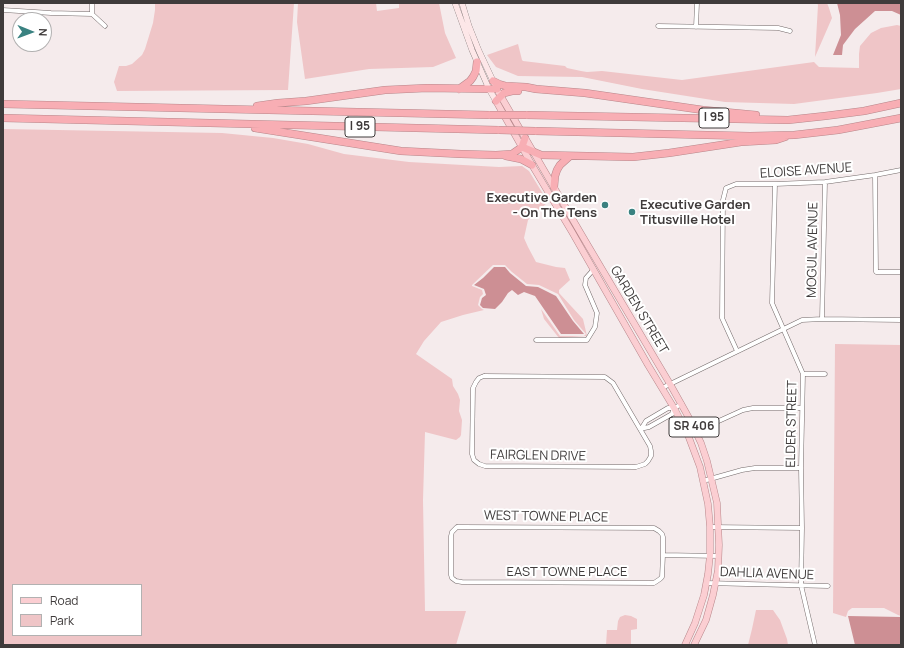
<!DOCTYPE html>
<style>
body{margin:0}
#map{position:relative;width:904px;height:648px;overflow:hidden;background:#f5ebec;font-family:Manrope,sans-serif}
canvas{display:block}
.frame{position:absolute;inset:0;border:4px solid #3f3b3b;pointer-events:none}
.legend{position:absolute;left:12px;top:584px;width:130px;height:52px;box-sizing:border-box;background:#fff;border:1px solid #b2b1b1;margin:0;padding:5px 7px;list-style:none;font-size:12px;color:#3f3b3b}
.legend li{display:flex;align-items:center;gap:8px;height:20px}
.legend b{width:20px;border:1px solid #b2b1b1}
.north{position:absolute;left:12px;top:12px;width:40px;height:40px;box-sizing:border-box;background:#fff;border:1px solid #b2b1b1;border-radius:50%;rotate:91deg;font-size:11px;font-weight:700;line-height:16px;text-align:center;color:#3f3b3b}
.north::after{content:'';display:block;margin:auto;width:14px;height:18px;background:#3a8281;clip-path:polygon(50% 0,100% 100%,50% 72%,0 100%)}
</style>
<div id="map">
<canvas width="904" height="648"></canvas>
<div class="frame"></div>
<ul class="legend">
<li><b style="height:5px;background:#fbced2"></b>Road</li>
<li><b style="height:11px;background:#efc5c7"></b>Park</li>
</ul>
<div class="north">N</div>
</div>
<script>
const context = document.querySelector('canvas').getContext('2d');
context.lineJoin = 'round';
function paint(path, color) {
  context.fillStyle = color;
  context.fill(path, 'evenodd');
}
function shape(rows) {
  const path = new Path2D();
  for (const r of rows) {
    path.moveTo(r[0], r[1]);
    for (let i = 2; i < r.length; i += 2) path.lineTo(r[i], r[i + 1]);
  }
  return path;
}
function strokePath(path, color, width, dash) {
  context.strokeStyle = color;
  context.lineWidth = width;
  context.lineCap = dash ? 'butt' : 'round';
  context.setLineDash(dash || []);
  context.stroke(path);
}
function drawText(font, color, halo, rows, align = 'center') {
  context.font = font + ' Manrope,sans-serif';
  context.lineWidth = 4;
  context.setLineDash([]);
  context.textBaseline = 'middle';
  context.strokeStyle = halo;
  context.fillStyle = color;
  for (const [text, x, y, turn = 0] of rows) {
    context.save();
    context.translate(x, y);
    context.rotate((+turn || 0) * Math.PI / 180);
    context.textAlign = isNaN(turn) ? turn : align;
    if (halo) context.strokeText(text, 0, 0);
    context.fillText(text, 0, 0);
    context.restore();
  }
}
paint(shape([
 [155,3,294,3,288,90,117,91,114,82,119,66,126,66,132,64,142,55,145,49,153,23,155,10],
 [298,3,376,3,377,11,399,8,399,3,439,3,445,33,456,58,433,67,369,69,305,79,297,22],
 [817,3,827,3,829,8,832,18,815,57,818,5],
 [897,25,901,26,901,89,877,93,794,104,725,102,642,89,582,77,518,76,496,67,487,55,518,44,522,60,523,61,565,66,567,68,581,71,587,72,602,71,682,80,814,62,819,67,859,68,859,54,860,46,871,33,881,28],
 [3,129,222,133,273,138,308,144,344,154,409,162,499,167,522,166,529,171,548,202,528,220,524,238,528,247,536,262,556,267,565,268,570,280,559,290,559,293,583,319,587,336,586,336,559,338,544,319,541,309,560,336,584,336,586,334,574,320,558,294,539,285,527,284,512,272,505,265,493,265,472,285,472,286,482,290,483,294,480,297,478,305,482,309,484,310,463,315,441,322,424,341,416,354,452,379,453,386,458,394,460,400,459,411,462,420,461,435,460,437,456,440,425,432,423,500,425,611,466,611,456,645,3,645],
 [13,585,141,585,141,635,13,635],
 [835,344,901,345,901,616,898,615,884,608,852,608,848,611,846,617,833,613],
 [756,610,773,610,780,620,787,639,788,645,748,645,752,629],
 [625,615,631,616,637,619,637,629,631,630,631,645,606,645,607,630,617,630,618,621,620,617]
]), '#efc5c7');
paint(shape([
 [837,3,901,3,901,15,892,11,875,11,855,29,843,45,842,55,833,55,841,35,840,15],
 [494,267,505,267,510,273,526,286,538,287,556,296,573,321,584,334,561,334,535,296,524,292,518,295,512,290,508,293,502,302,495,309,483,308,480,305,482,298,486,295,484,289,474,285,483,278],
 [848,616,901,617,901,645,855,645]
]), '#cd8f94');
const street = shape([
 [3,10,51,13,92,14,92,3],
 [92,14,105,26],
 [658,26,778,28,790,31],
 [696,27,697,3],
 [875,175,876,272,901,272],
 [775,184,772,303,803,374,801,468,802,528,801,585,815,645],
 [822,319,825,182],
 [536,340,587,340,595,327,597,313,585,285,586,278,594,269],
 [737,351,722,318,723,200,726,188,736,184,775,184,825,182,875,175,901,170],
 [803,374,825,374],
 [484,376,605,377,613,383,650,446,651,451,651,456,648,461,645,464,636,467,485,466,479,464,474,460,472,454,473,388,476,382,479,378,484,376],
 [662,388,802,320,822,319,901,320],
 [640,429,649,427,672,414,674,408,682,404],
 [641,429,646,421,668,408,674,408],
 [688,435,743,410,753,408,802,408],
 [703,481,742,470,755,468,801,468],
 [457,527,462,527,654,528,659,531,662,534,663,537,663,555,662,577,660,579,654,583,462,582,456,581,452,578,451,575,451,536,452,532,457,527],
 [710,527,802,528],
 [663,555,719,556],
 [706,583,828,586]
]);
const secondary = shape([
 [455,3,472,50,489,89,496,101],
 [462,3,469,26,479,51,494,83]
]);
const primary = shape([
 [499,93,580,232,670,384,689,418,701,443,707,461,717,503,719,545,718,570,713,595,706,620,694,645],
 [496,101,532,165,572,232,648,365,674,408,688,435,700,467,708,504,710,527,710,555,708,574,704,595,695,623,685,645]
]);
const highway = shape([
 [493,81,499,84,506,86,526,87,536,89,585,93,703,110,756,115],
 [459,89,470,81,473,77,476,71,477,62],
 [496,101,504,93,512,91,518,91],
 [3,104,490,115],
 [257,106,278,103,306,101,385,90,427,88,497,89],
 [526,115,788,120,825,116,864,111,901,103],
 [3,118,499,130],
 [255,128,401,151,461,154,496,155,512,154,522,147,525,138],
 [535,131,750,136,794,135,838,130,901,118],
 [522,147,541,155,633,157,669,153,741,142,776,140,785,137],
 [506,156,521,159,532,165],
 [554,187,555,176,557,170,560,165,570,156]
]);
strokePath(street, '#736a6a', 5);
strokePath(secondary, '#736a6a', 6);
strokePath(primary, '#b7868a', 7);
strokePath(highway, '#b7868a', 8);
strokePath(street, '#fff', 4);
strokePath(secondary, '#fde7e8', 5.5);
strokePath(primary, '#fbced2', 6);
strokePath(highway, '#f8aeb4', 7);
const highwayBridge = shape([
 [490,115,526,115],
 [499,130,535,131]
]);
strokePath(highwayBridge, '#b7868a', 8, []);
strokePath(highwayBridge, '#f8aeb4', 7);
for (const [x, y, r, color] of [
 [605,205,4,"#3a8281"],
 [632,212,4,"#3a8281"]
]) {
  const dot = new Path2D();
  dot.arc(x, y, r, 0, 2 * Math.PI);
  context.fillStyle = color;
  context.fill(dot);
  strokePath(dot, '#fff', 1.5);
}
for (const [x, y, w] of [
 [714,118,30],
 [360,127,30],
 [694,427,50]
]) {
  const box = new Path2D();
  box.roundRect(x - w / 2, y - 10, w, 20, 3);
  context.fillStyle = '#fff';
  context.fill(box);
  strokePath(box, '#3f3b3b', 1);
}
drawText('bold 12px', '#3f3b3b', null, [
 ["I 95",714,118],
 ["I 95",360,127],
 ["SR 406",694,427]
]);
drawText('13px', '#3f3b3b', '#fff', [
 ["ELOISE AVENUE",806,171,-4],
 ["MOGUL AVENUE",813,250,-89],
 ["GARDEN STREET",639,310,59],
 ["ELDER STREET",792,424,-89],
 ["FAIRGLEN DRIVE",538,456,1],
 ["WEST TOWNE PLACE",546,517,1],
 ["EAST TOWNE PLACE",567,572],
 ["DAHLIA AVENUE",767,574,2]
]);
drawText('bold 13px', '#3f3b3b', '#fff', [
 ["Executive Garden",597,198],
 ["- On The Tens",597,213],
 ["Executive Garden",640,205,"left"],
 ["Titusville Hotel",640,220,"left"]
], 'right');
</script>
